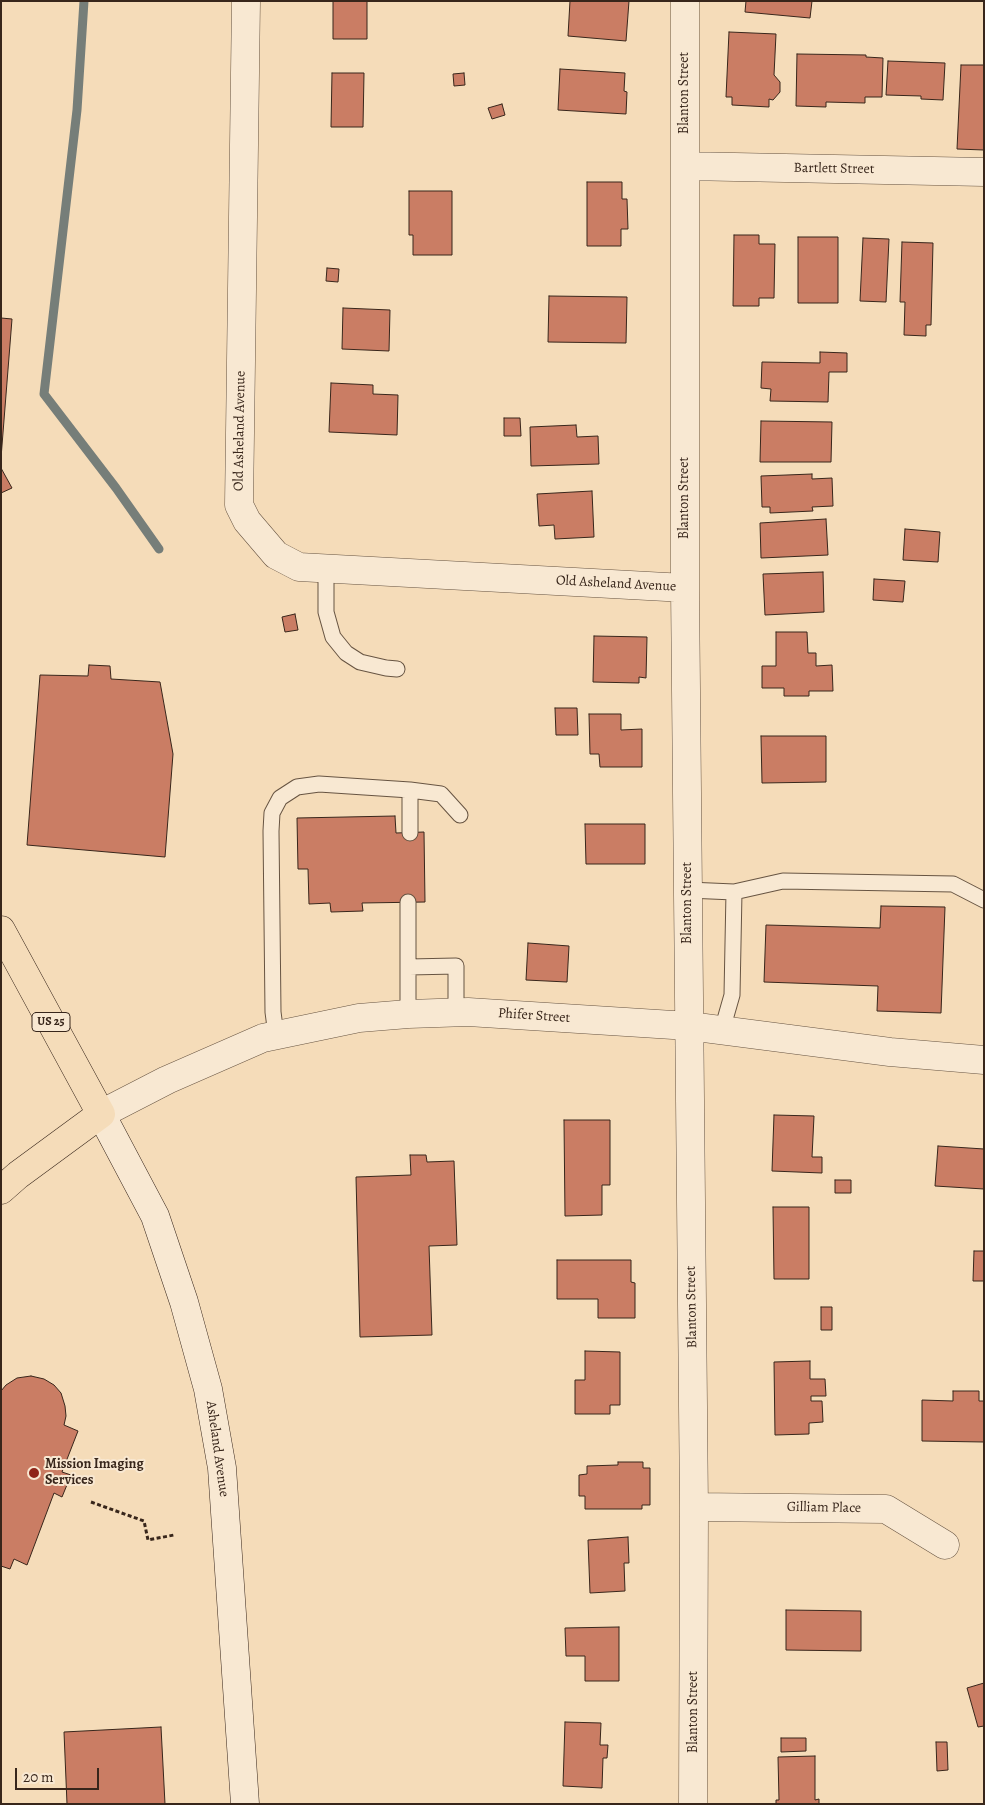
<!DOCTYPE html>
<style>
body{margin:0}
#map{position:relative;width:985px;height:1805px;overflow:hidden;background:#f5dcb9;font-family:Alegreya,serif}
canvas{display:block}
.frame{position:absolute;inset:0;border:2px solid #38261b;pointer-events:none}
.scale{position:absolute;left:15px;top:1768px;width:84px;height:22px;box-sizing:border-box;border:2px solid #38261b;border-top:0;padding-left:6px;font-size:15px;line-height:18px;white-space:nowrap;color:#38261b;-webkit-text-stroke:4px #f8e8d2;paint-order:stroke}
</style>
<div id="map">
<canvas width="985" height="1805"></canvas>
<div class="frame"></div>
<div class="scale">20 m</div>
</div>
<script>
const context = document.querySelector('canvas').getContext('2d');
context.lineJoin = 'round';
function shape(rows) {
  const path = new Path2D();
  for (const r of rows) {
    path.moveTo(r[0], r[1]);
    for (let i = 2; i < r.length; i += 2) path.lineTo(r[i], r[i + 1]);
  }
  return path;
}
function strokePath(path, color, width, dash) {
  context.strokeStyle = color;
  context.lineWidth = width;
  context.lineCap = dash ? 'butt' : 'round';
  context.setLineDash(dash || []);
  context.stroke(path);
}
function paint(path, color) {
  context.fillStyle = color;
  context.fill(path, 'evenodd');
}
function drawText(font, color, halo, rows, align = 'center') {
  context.font = font + ' Alegreya,serif';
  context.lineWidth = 4;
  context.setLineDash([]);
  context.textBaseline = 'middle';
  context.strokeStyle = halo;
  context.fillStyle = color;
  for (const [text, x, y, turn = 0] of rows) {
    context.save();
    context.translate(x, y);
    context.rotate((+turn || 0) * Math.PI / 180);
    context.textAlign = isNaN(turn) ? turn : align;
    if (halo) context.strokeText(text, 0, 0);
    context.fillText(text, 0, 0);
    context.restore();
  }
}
strokePath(shape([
 [84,1,77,110,44,394,116,488,159,549]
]), '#767e79', 9);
const building = shape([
 [333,1,367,1,367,39,333,39,333,1],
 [570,1,629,1,626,41,568,36,570,1],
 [746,1,812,1,810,18,745,12,746,1],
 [729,32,776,34,774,75,780,82,780,92,773,100,769,99,769,107,732,105,732,97,726,97,729,32],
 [797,54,866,55,866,57,883,58,882,97,865,97,865,103,826,102,826,107,796,106,797,54],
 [888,61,945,63,943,100,921,99,921,96,886,95,888,61],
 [961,65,984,65,984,150,957,149,961,65],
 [560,69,625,73,624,91,627,92,626,114,558,110,560,69],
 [332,73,364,73,363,127,331,127,332,73],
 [464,73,465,85,454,86,453,74,464,73],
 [502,104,505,115,492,119,488,108,502,104],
 [587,182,622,182,622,199,627,199,628,229,621,229,621,246,587,246,587,182],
 [409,191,452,191,452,255,413,255,413,235,409,235,409,191],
 [734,235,759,235,759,244,775,244,774,298,759,298,759,306,733,306,734,235],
 [798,237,838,237,838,303,798,303,798,237],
 [863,238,889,239,886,302,860,301,863,238],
 [902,242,933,243,931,325,926,325,926,336,904,335,905,302,900,302,902,242],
 [327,268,339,269,338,282,326,281,327,268],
 [549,296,627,297,626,343,548,342,549,296],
 [343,308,390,310,389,351,342,349,343,308],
 [1,318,12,319,1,458,1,318],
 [820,352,847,353,847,372,829,372,828,402,770,401,771,389,761,388,762,362,820,363,820,352],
 [331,383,373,385,373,394,398,395,397,435,329,432,331,383],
 [504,418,520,418,521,436,504,436,504,418],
 [761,421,832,422,831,462,760,462,761,421],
 [576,425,577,437,598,436,599,464,531,466,530,427,576,425],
 [1,468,12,488,1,493,1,468],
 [812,474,812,479,832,478,833,506,812,507,813,511,770,513,770,507,762,507,761,476,812,474],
 [592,491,594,537,555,539,554,525,539,526,537,494,592,491],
 [826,519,828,555,761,558,760,523,826,519],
 [905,529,940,532,938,562,903,560,905,529],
 [823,572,824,612,765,615,763,574,823,572],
 [874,579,905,581,903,602,873,600,874,579],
 [295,614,298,630,285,632,282,617,295,614],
 [776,632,807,632,808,653,816,653,816,666,832,665,833,691,809,691,809,696,784,696,784,688,762,688,762,666,776,666,776,632],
 [594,636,647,637,646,678,639,677,639,683,593,682,594,636],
 [89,665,110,666,111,679,160,682,173,754,165,857,27,845,40,675,88,676,89,665],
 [555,708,577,708,578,735,556,735,555,708],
 [589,714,621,714,621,730,642,729,642,767,600,767,599,754,590,754,589,714],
 [761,736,826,736,826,782,762,783,761,736],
 [395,816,396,833,424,832,425,902,362,903,363,911,331,912,330,903,309,904,308,869,298,869,297,818,395,816],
 [585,824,645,824,645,864,586,864,585,824],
 [881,906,945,907,941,1013,877,1011,878,986,764,982,766,925,880,928,881,906],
 [528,943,569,946,567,982,526,980,528,943],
 [774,1115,814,1116,812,1157,822,1157,822,1173,772,1171,774,1115],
 [564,1120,610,1120,610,1185,602,1185,602,1215,565,1216,564,1120],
 [938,1146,984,1149,984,1189,935,1186,938,1146],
 [410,1155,426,1155,427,1162,454,1161,457,1245,429,1246,432,1335,360,1337,356,1177,411,1175,410,1155],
 [835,1180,851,1180,851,1193,835,1193,835,1180],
 [773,1207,809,1207,809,1279,774,1279,773,1207],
 [974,1251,984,1251,984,1281,973,1281,974,1251],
 [557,1260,631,1260,631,1282,635,1283,635,1318,598,1318,598,1299,557,1299,557,1260],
 [821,1307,832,1307,832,1330,821,1330,821,1307],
 [585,1351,620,1352,620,1405,610,1405,610,1414,575,1414,575,1380,585,1380,585,1351],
 [810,1361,810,1379,825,1379,826,1396,811,1396,811,1401,822,1401,823,1422,809,1423,809,1434,775,1435,774,1362,810,1361],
 [31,1376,44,1379,54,1385,61,1393,65,1406,66,1416,64,1425,78,1431,62,1472,71,1475,62,1497,54,1493,27,1565,14,1559,10,1569,1,1566,1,1391,6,1385,17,1378,31,1376],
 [953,1391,979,1391,979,1401,984,1401,984,1442,922,1441,922,1400,953,1401,953,1391],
 [618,1462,643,1462,643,1468,650,1468,650,1505,642,1505,642,1509,585,1509,585,1496,579,1496,579,1475,587,1474,587,1466,618,1465,618,1462],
 [628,1537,629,1563,624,1563,625,1591,590,1593,588,1540,628,1537],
 [786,1610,861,1611,861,1651,786,1650,786,1610],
 [619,1627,619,1681,585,1681,585,1656,566,1656,565,1628,619,1627],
 [984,1683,984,1726,978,1727,967,1688,984,1683],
 [565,1722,601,1723,600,1745,608,1745,607,1758,603,1758,602,1788,563,1786,565,1722],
 [161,1727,165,1804,67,1804,64,1732,161,1727],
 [781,1738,806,1738,806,1751,781,1752,781,1738],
 [936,1742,947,1742,948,1770,937,1771,936,1742],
 [815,1756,815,1800,819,1799,819,1804,776,1804,776,1800,779,1800,778,1757,815,1756]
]);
paint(building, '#ca7d64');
strokePath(building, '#38261b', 1);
const lane = shape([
 [326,568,326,612,333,637,346,653,360,662,386,668,397,669],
 [410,833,410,790],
 [688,890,734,892,732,995,722,1030],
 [734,892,783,881,953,884,984,900],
 [408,902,408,1014],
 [409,967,456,966,456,1013],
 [276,1035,273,1012,271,831,272,813,280,798,297,787,319,784,410,790,441,794,460,815]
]);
const street = shape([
 [246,1,239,505,247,521,276,555,299,567,685,588],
 [685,1,685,588,694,1507,693,1804],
 [685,166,984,172],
 [101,1114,167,1080,263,1038,359,1018,408,1014,468,1012,689,1026,890,1052,984,1060],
 [694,1507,886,1509,945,1545]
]);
const secondary = shape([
 [101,1114,155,1216,184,1302,208,1389,222,1468,245,1804]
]);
const primary = shape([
 [1,930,101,1114,18,1175,1,1190]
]);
strokePath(lane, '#675442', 17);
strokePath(street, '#675442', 29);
strokePath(secondary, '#38261b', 29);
strokePath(primary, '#38261b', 29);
strokePath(shape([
 [91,1502,144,1521,148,1540,174,1535]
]), '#38261b', 3, [4, 2.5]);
strokePath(lane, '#f8e8d2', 15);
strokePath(street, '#f8e8d2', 28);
strokePath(secondary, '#f8e8d2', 28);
strokePath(primary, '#f5dcb9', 28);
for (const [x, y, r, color] of [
 [34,1473,6,"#8f2418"]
]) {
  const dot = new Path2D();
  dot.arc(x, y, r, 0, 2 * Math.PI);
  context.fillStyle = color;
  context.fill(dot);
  strokePath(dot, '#f8e8d2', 2);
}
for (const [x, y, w] of [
 [51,1022,38]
]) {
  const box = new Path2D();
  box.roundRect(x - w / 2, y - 9.5, w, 19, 4);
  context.fillStyle = '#f8e8d2';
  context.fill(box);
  strokePath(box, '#38261b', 1);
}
drawText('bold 12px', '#38261b', null, [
 ["US 25",51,1022]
]);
drawText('14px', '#38261b', '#f8e8d2', [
 ["Blanton Street",685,93,-90],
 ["Bartlett Street",834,169,1],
 ["Old Asheland Avenue",240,431,-89],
 ["Blanton Street",685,498,-90],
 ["Old Asheland Avenue",616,584,3],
 ["Blanton Street",688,903,-90],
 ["Phifer Street",534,1016,4],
 ["Blanton Street",692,1307,-91],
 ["Asheland Avenue",217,1449,82],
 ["Gilliam Place",824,1508,1],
 ["Blanton Street",694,1712,-90]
]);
drawText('bold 14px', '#38261b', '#f8e8d2', [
 ["Mission Imaging",45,1465],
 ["Services",45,1481]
], 'left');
</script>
